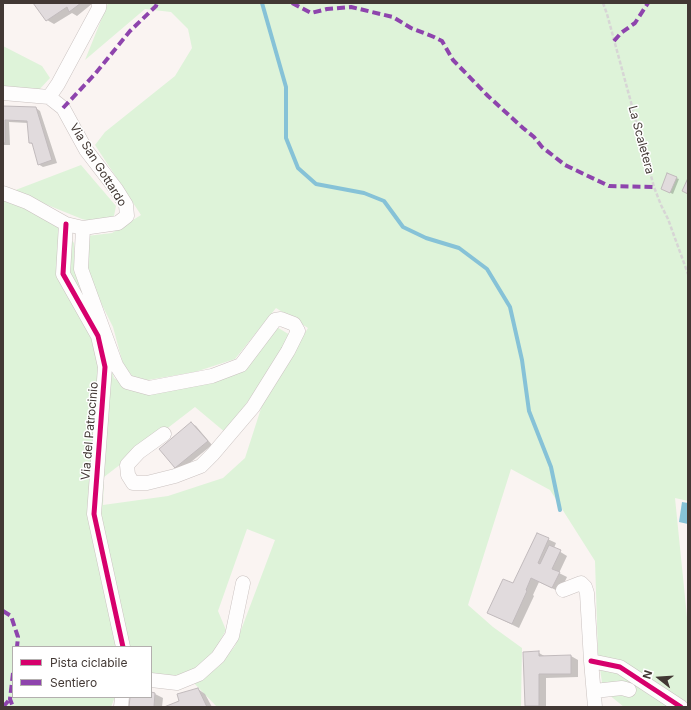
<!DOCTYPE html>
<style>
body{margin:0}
#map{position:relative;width:691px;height:710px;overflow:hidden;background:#faf4f2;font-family:Inter,sans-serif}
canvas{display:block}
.frame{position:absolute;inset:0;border:4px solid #423834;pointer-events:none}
.legend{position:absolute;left:12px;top:646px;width:140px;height:52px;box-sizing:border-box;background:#fff;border:1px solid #b3afae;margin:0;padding:5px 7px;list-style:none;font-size:12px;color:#423834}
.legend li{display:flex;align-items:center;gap:8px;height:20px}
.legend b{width:20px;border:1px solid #b3afae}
.north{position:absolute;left:639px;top:658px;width:40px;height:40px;-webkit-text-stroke:3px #fff;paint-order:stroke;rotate:287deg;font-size:11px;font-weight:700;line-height:16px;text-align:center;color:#423834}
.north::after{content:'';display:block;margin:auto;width:14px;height:18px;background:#423834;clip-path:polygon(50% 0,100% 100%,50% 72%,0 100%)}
</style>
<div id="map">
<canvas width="691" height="710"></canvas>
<div class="frame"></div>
<ul class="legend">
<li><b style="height:5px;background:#d6006c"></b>Pista ciclabile</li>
<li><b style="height:5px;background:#8e44ad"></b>Sentiero</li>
</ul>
<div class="north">N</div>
</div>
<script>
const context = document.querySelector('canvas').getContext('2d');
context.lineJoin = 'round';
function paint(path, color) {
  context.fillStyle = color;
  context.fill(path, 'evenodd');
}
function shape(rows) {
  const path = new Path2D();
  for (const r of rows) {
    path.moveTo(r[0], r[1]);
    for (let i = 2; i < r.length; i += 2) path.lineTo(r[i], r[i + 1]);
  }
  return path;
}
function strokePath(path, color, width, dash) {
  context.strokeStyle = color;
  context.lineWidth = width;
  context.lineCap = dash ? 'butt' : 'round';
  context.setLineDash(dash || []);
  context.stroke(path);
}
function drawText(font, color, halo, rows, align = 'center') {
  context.font = font + ' Inter,sans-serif';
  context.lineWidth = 3;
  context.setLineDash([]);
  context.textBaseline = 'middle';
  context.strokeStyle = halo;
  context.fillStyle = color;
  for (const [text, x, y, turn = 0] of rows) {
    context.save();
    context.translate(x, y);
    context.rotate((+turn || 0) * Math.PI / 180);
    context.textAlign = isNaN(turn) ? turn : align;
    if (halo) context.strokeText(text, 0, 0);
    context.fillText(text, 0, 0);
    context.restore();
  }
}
paint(shape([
 [108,3,688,3,688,501,675,498,688,627,688,707,624,707,603,690,598,654,595,561,550,490,511,469,468,605,493,627,522,648,521,707,217,707,193,682,219,666,235,646,275,540,247,529,218,611,226,630,213,654,187,674,167,680,151,676,151,647,13,647,13,697,115,697,111,707,3,707,3,197,57,223,74,243,75,265,80,289,96,310,114,378,128,387,243,370,275,326,290,335,257,388,226,433,195,407,104,477,103,505,168,496,223,478,245,458,266,393,308,328,276,308,235,359,195,372,148,380,133,377,123,364,113,327,88,277,87,236,112,233,141,215,95,145,105,132,175,76,192,48,188,29,171,12,145,9,85,60],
 [3,46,42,66,50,78,37,92,3,91],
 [81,165,116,206,114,216,109,222,98,223,82,219,13,191]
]), '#def3d9');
paint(shape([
 [682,502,688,503,688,524,679,522]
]), '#86c2d7');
paint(shape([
 [34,3,93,3,77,16,72,13,54,24,47,20],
 [3,107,36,108,40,111,57,163,43,167,38,164,34,145,30,143,28,123,9,122,10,145,3,145],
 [668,175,679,179,673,194,664,190],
 [191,423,196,426,212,445,181,470,176,468,160,449],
 [537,534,556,543,554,548,567,556,559,573,567,577,560,592,539,582,533,595,534,596,519,628,488,613,513,585],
 [539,653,546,657,571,656,578,660,578,677,546,678,546,707,528,707,526,705],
 [198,689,205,694,212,707,167,707,180,702],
 [151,693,155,694,163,698,162,707,130,707,131,697,151,697]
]), '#0003');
strokePath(shape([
 [262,3,286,87,286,138,298,168,316,184,364,193,384,201,403,227,426,238,459,248,487,269,510,307,522,360,529,411,551,467,560,510]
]), '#86c2d7', 4);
const building = shape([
 [33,3,81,3,69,12,67,7,46,21,33,3],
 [3,106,36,107,52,160,38,165,32,143,29,143,27,121,5,120,5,143,3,143,3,106],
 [667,173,677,177,670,193,661,189,667,173],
 [688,178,688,194,682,191,688,178],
 [191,422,208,441,175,468,159,449,191,422],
 [537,533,549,538,538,563,540,564,549,545,561,550,552,569,560,572,552,588,531,578,526,590,527,591,512,624,487,613,503,579,513,583,537,533],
 [539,651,539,656,571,655,571,674,539,674,539,706,525,706,523,652,539,651],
 [198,688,207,707,164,707,179,701,177,694,198,688],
 [151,692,155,693,154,707,129,707,130,697,151,697,151,692]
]);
paint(building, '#e1dbdd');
strokePath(building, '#c1babc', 1);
const minor = shape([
 [3,93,49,97,63,108,86,150,116,189,126,205,127,216,118,223,83,228,66,224,27,202,3,193],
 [49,97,58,84,99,8,99,3],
 [66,224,63,274,98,336,105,367,94,514,123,647],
 [83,228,81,269,116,365,127,382,149,388,212,376,241,365,275,320,281,319,294,324,298,331,288,351,253,407,213,454,201,466,175,476,147,483,133,483,128,475,127,465,139,452,164,434],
 [563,590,581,583,585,587,587,593,591,661,595,707],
 [591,661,620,667,681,707],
 [151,680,177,683,199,674,218,657,232,636,243,583],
 [594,691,622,688,629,690],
 [121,707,122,697]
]);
strokePath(minor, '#cac2c0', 15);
strokePath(shape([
 [603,3,607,14,654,187,661,205,668,219,688,274]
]), '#d7d5d5', 2.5, [4, 2]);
strokePath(minor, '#fefdfd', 14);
strokePath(shape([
 [292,3,311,13,327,9,351,7,393,17,411,28,434,37,442,41,453,60,488,96,523,128,534,137,542,147,565,165,609,186,654,187],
 [614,41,621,33,635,23,648,3],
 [63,108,95,74,130,31,156,6,157,3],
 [3,611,11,616,18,637,17,647],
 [13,673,10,699,13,707],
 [3,707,10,699]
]), '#8e44ad', 4, [8, 4]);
strokePath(shape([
 [66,224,63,274,98,336,105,367,94,514,123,647],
 [591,661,620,667,681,707]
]), '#d6006c', 5);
drawText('12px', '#423834', '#fff', [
 ["La Scaletera",641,140,75],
 ["Via San Gottardo",98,165,58],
 ["Via del Patrocinio",90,431,-85]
]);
</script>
